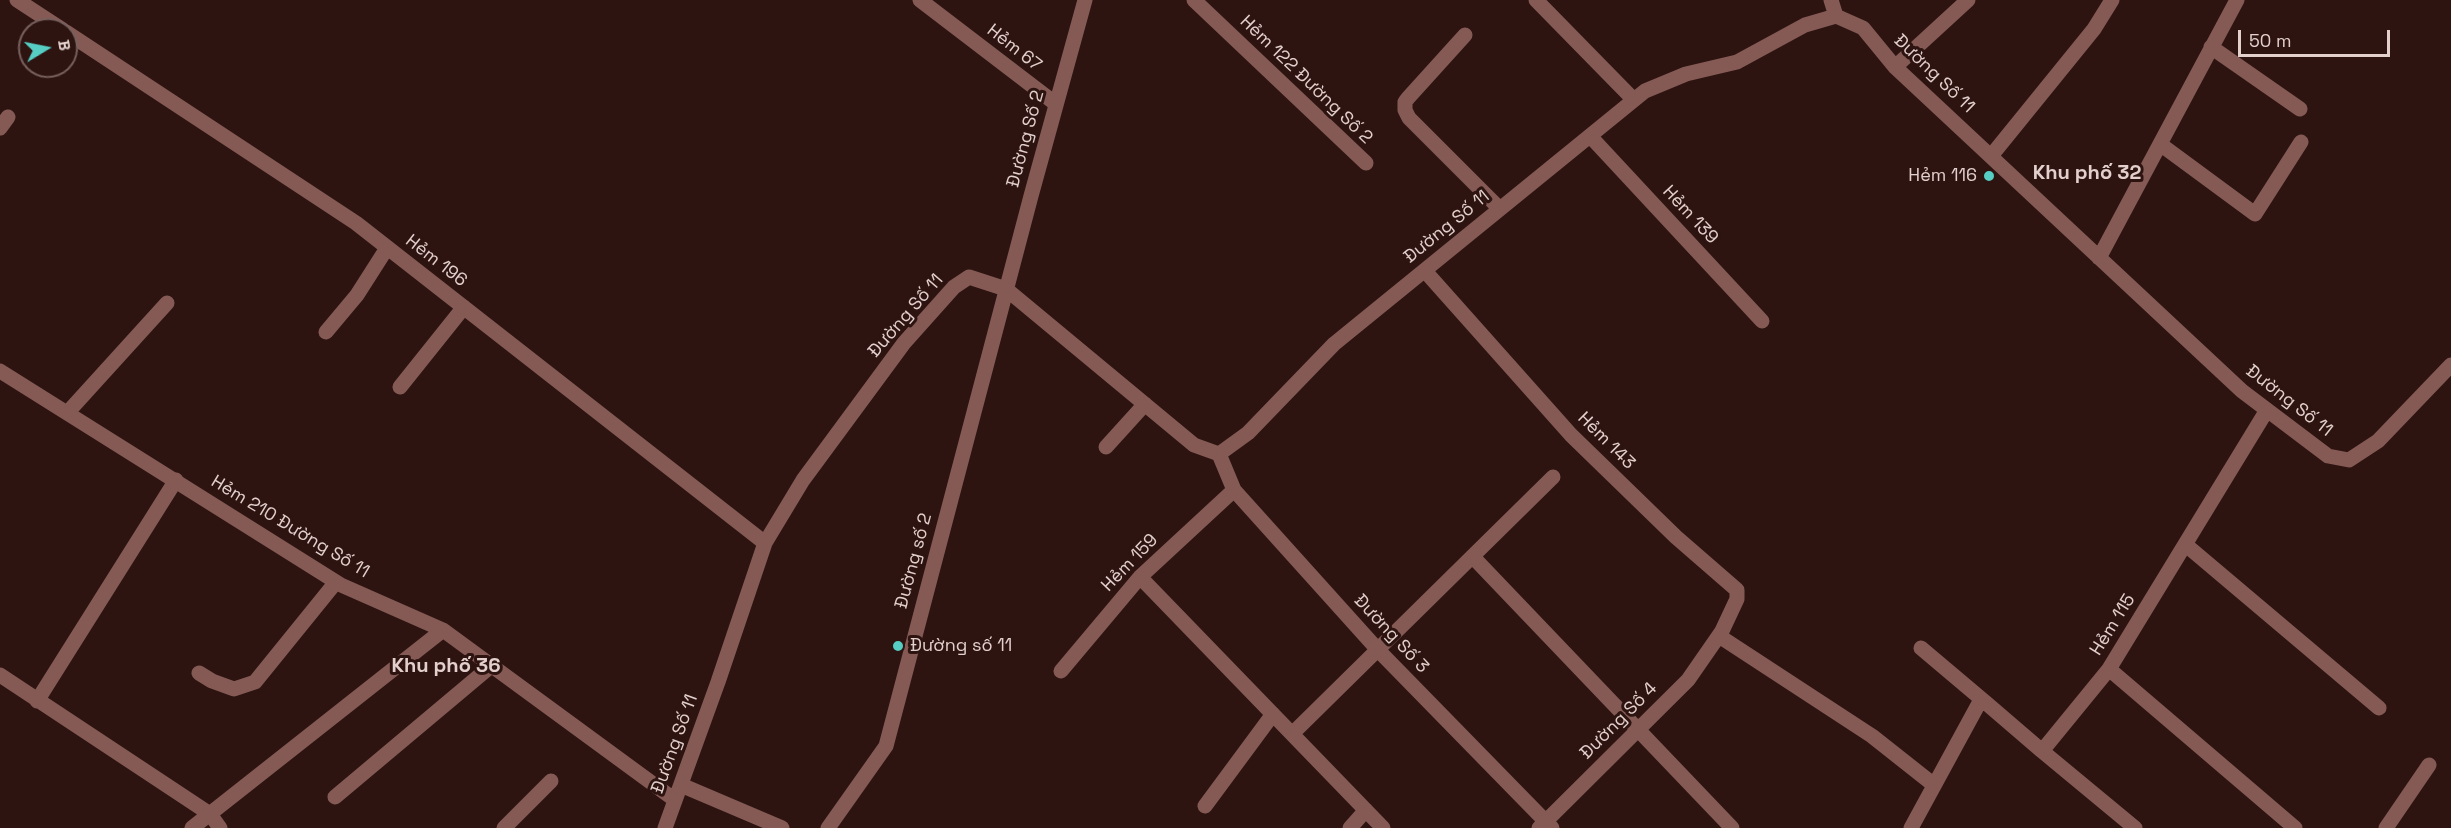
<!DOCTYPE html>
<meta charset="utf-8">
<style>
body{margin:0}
#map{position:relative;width:2451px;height:828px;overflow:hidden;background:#2d1411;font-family:"Space Grotesk",sans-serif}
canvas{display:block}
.north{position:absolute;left:18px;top:18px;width:60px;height:60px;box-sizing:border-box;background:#2d1411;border:2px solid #765f5c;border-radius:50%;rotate:80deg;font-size:16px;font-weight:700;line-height:24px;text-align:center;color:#e3d0cd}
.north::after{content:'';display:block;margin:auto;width:21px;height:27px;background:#56cec4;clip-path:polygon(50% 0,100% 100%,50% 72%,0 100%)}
.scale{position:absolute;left:2238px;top:30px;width:152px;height:27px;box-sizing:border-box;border:3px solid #e3d0cd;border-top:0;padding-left:8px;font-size:18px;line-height:21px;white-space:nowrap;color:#e3d0cd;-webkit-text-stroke:4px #2d1411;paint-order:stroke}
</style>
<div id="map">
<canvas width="2451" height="828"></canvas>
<div class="north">B</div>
<div class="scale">50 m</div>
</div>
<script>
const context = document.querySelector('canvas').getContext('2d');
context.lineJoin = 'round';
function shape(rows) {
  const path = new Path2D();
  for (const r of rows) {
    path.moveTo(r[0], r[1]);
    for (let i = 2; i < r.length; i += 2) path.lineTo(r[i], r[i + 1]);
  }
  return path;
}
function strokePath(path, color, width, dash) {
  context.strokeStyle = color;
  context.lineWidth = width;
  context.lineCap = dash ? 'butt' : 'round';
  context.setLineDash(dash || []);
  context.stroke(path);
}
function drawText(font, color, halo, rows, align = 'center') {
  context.font = font + ' "Space Grotesk",sans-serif';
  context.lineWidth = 6;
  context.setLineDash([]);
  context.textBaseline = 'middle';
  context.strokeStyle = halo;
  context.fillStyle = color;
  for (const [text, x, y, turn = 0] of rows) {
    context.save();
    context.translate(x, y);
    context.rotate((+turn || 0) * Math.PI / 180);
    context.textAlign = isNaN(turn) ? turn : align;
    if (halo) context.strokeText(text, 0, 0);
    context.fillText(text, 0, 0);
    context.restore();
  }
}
strokePath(shape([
 [17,0,63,30],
 [920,0,1056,104],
 [1194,0,1366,163],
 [1536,0,1634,100],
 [1831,0,1836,16],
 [66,32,356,223,765,543],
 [1465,35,1408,98,1405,102,1405,110,1409,118,1500,209],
 [2211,47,2300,109],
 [1895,67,1968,0],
 [0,128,8,117],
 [1590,136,1762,321],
 [2160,144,2255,214,2301,142],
 [1991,156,2094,29,2112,0],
 [2099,258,2237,0],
 [1425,271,1571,435,1676,537,1737,590,1737,599,1722,631,1688,680,1539,828],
 [326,332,357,295,387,248],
 [0,371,341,585,443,630,675,800],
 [400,387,464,307],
 [68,412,167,303],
 [1106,447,1145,404],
 [1219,454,1248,433,1334,344,1645,91,1686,74,1737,62,1805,25,1836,16,1863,28,1895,67,2242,391,2328,456,2349,460,2378,441,2451,365],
 [1219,454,1234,490,1378,650,1552,828],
 [2186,545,2379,708],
 [1473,557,1732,828],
 [1140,577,1383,828],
 [1719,636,1872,736,1934,785],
 [1921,648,1985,702],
 [2109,669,2295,828],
 [1061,671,1140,577,1234,490],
 [199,673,212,681,234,689,255,682,336,582],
 [0,675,210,814,220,828],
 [37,701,176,480],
 [1292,734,1553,477],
 [681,785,782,828],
 [335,797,491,666],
 [1205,806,1273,714],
 [192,828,443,630],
 [504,828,551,781],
 [665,828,718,682,765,543,803,480,904,343,954,287,969,277,1006,289,1194,445,1219,454],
 [828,828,886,746,1031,196,1085,0],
 [1350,828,1366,810],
 [1911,828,1978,705,1985,702,2042,751],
 [2135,828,2042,751,2109,669,2267,410],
 [2386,828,2429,765]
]), '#855a55', 15);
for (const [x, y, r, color] of [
 [1989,176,6,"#56cec4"],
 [898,646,6,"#56cec4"]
]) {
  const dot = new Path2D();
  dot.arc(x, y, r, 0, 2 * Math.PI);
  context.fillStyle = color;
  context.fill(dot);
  strokePath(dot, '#2d1411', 2);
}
drawText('18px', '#e3d0cd', '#2d1411', [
 ["Hẻm 67",1014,48,38],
 ["Đường Số 11",1934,74,44],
 ["Hẻm 122 Đường Số 2",1306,80,44],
 ["Đường Số 2",1026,139,-75],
 ["Hẻm 139",1690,215,47],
 ["Đường Số 11",1447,227,-39],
 ["Hẻm 196",436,261,38],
 ["Đường Số 11",906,316,-49],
 ["Đường Số 11",2289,401,38],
 ["Hẻm 143",1606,441,45],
 ["Hẻm 210 Đường Số 11",290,527,31],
 ["Đường số 2",914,561,-75],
 ["Hẻm 159",1130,563,-46],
 ["Hẻm 115",2113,625,-58],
 ["Đường Số 3",1391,634,47],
 ["Đường Số 4",1619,721,-45],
 ["Đường Số 11",675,744,-70]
]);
drawText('18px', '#e3d0cd', '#2d1411', [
 ["Hẻm 116",1977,176],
 ["Đường số 11",910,646,"left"]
], 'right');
drawText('bold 20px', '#e3d0cd', '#2d1411', [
 ["Khu phố 32",2087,174],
 ["Khu phố 36",446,667]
]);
</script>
